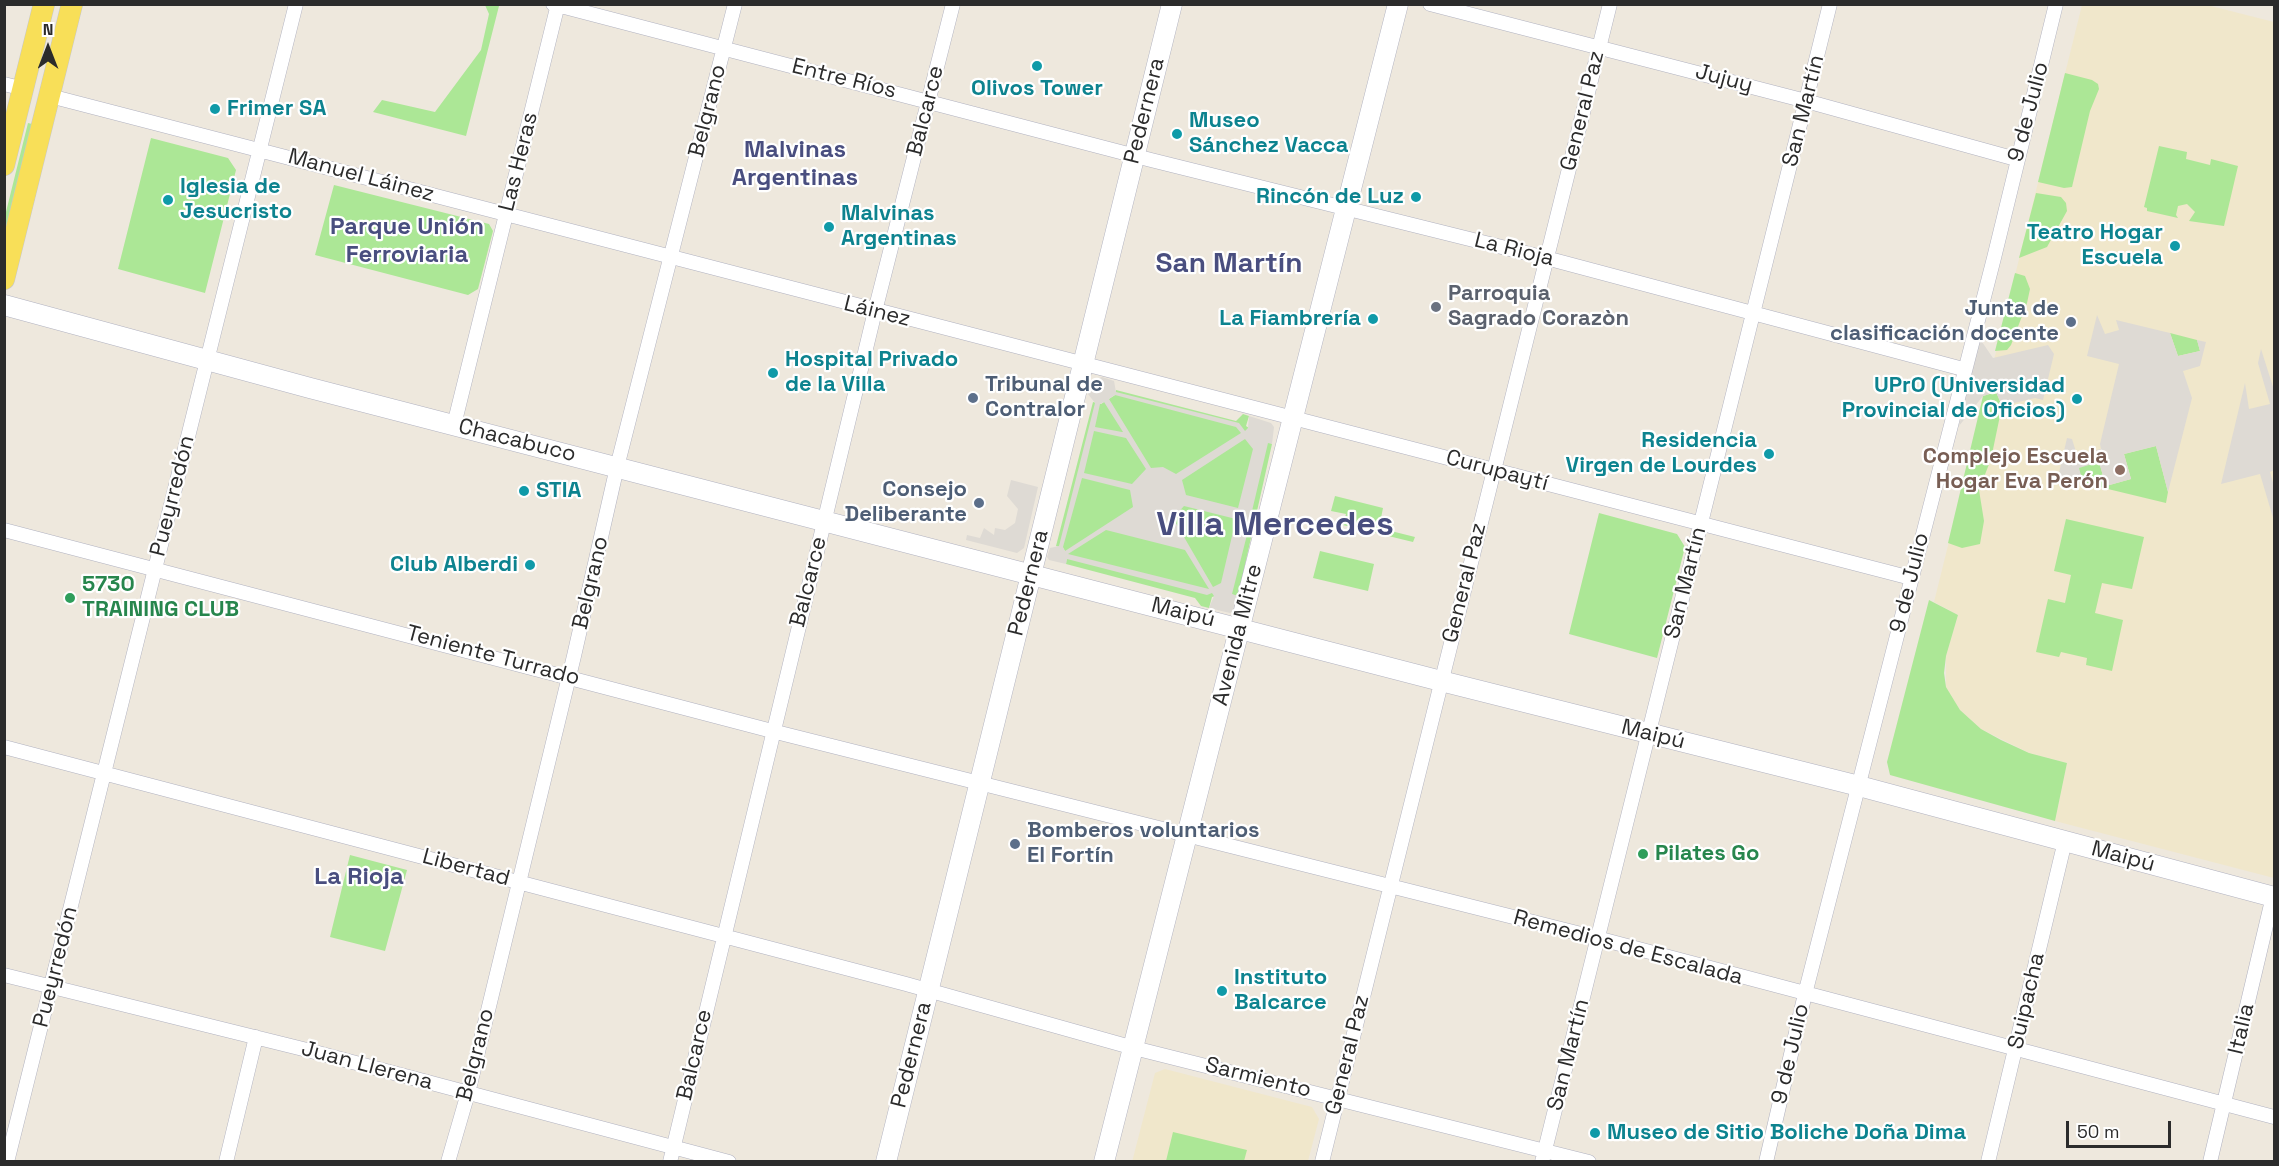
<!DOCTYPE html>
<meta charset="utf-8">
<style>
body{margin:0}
#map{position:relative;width:2279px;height:1166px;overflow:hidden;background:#eee8dd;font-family:"Space Grotesk",sans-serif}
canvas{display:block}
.frame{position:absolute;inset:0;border:6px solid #2b2b2b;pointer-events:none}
.north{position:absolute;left:18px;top:18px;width:60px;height:60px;-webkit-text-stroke:4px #fff;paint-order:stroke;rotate:0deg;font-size:16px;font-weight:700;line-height:24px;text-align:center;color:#2b2b2b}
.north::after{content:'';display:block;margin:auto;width:21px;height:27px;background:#2b2b2b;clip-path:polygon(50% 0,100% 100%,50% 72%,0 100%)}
.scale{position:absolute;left:2066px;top:1121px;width:105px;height:27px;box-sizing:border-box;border:3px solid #2b2b2b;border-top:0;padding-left:8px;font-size:18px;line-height:21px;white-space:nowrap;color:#2b2b2b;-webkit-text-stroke:4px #fff;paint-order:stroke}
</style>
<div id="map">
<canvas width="2279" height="1166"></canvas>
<div class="frame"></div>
<div class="north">N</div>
<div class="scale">50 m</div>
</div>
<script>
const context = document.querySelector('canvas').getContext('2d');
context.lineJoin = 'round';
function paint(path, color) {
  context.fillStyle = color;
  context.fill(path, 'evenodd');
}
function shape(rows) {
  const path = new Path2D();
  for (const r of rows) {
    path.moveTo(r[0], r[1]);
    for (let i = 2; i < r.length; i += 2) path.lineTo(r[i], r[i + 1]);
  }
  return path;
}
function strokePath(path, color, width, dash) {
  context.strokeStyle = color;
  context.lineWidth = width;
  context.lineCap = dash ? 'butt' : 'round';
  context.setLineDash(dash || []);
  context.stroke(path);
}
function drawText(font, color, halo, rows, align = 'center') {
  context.font = font + ' "Space Grotesk",sans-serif';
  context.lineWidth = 4.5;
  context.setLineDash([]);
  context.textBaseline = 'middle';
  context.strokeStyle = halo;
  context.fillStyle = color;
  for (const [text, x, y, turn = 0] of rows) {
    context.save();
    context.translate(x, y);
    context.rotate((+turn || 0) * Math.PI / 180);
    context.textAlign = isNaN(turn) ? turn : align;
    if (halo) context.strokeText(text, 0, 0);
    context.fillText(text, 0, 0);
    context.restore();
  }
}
paint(shape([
 [2082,5,2207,5,2274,22,2274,878,2055,821,2067,763,2029,753,1981,729,1960,710,1946,687,1946,656,1958,615,1934,602],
 [1165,1069,1312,1107,1319,1119,1308,1161,1132,1162,1155,1073]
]), '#f0e7cb');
paint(shape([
 [485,5,499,6,466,136,373,112,382,100,435,112,481,50,489,14],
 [2065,73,2092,80,2098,84,2099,89,2090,111,2072,187,2064,188,2038,182],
 [28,123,32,124,5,234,5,216],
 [151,138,228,158,236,170,205,293,118,269],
 [2159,146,2187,152,2186,159,2210,165,2211,159,2238,166,2224,226,2189,221,2195,212,2187,204,2178,206,2176,215,2178,218,2147,211,2147,208,2144,207],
 [334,185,489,224,493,231,478,289,468,295,315,255],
 [2036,193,2061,197,2066,203,2067,211,2047,247,2019,258],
 [2015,273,2025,276,2030,289,2027,303,2011,345,2007,350,1995,351],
 [2170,333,2197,340,2200,351,2178,356],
 [1116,390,1236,421,1243,414,1249,416,1246,426,1272,444,1238,596,1226,593,1212,597,1209,608,1201,606,1195,598,1066,564,1067,554,1063,548,1056,546,1093,402,1101,404,1115,395],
 [1996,392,2002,406,1991,459,1979,490,1984,521,1980,544,1962,548,1948,543,1983,396],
 [2156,446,2168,492,2166,503,2083,483,2078,467,2099,462,2106,486,2131,479,2124,454],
 [1335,496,1383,508,1379,528,1415,537,1413,542,1343,525,1346,514,1331,511],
 [1599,513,1677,534,1685,547,1657,658,1569,634],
 [2066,519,2144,537,2132,589,2102,583,2095,613,2123,620,2112,671,2086,665,2087,658,2061,652,2059,657,2036,652,2048,599,2065,603,2071,575,2054,571],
 [1320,551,1374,564,1368,591,1313,578],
 [1929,600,1958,615,1946,656,1944,673,1946,687,1960,710,1981,729,2001,740,2029,753,2067,763,2055,821,1890,775,1887,762],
 [350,855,407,870,385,951,330,937],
 [1173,1132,1247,1150,1244,1161,1166,1161]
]), '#ace796');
paint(shape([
 [2097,315,2105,334,2119,330,2116,320,2170,333,2178,356,2200,351,2197,340,2206,342,2200,366,2183,371,2192,398,2168,492,2156,446,2124,454,2131,479,2106,486,2099,462,2079,468,2083,483,2058,477,2067,438,2072,439,2077,455,2101,449,2100,444,2119,364,2087,356],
 [1980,339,1993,358,2048,345,2054,354,2043,400,2035,398,2002,406,1996,392,1983,396,1959,426],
 [2261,349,2274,390,2274,470,2270,472,2274,486,2274,521,2260,474,2221,484,2245,383,2249,409,2270,404,2258,363],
 [1102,377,1114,381,1116,392,1239,423,1245,431,1248,428,1249,416,1271,423,1274,427,1272,444,1268,443,1252,511,1257,513,1255,523,1250,523,1232,594,1238,596,1234,611,1230,613,1209,608,1214,596,1212,593,1207,595,1067,559,1066,564,1049,560,1047,557,1050,548,1059,546,1095,403,1088,394,1093,380],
 [1115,395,1236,427,1241,433,1176,474,1163,467,1151,468,1109,399],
 [1104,402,1123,432,1122,432,1095,427,1100,404],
 [1094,431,1126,438,1146,469,1132,484,1084,473],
 [1245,439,1253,449,1238,508,1186,495,1182,480],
 [1082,478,1130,490,1133,507,1065,551,1063,547],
 [1184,506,1236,519,1221,583,1213,587,1173,518],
 [1106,530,1185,550,1209,589,1068,554],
 [1011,480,1038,487,1024,548,1017,553,966,540,967,535,980,538,984,528,994,535,995,528,1005,530,1015,523,1018,509,1007,496]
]), '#dedad4');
const street = shape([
 [553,4,1151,160,1546,258,1963,369],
 [1430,4,1806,101,2016,159],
 [4,84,24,89],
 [50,96,1911,578],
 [454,425,558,4],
 [4,530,772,731,1597,938,2274,1117],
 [4,747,906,984,1134,1048,1589,1162],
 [4,975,307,1050,729,1162],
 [7,1162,296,4],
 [226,1162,256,1037],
 [448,1162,468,1093,574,656,617,467,735,4],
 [670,1162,875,311,953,4],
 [1322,1162,1610,4],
 [1542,1162,1830,4],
 [1766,1162,1805,994,1994,258,2056,4],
 [1988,1162,2065,841],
 [2210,1162,2273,896]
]);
const secondary = shape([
 [4,305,310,388,1441,681,1859,786,2274,897],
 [886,1162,1172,4],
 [1104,1162,1398,4]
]);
const primary = shape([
 [4,165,44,4],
 [4,279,72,4]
]);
strokePath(street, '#b1b2c0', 15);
strokePath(secondary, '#b1b2c0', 21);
strokePath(primary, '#c8c8c8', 22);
strokePath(street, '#fff', 14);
strokePath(secondary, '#fff', 20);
strokePath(primary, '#f8df58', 21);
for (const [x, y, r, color] of [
 [1037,66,6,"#0f9aa8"],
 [215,109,6,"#0f9aa8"],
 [1177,134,6,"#0f9aa8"],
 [1416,197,6,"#0f9aa8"],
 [168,200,6,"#0f9aa8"],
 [829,227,6,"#0f9aa8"],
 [2175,246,6,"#0f9aa8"],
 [1436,307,6,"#6b7280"],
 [1373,319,6,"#0f9aa8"],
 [2071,322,6,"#5c6f8a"],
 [773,373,6,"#0f9aa8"],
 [973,398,6,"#5c6f8a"],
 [2077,399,6,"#0f9aa8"],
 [1769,454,6,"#0f9aa8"],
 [2120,470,6,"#8d6e63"],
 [524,491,6,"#0f9aa8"],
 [979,503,6,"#5c6f8a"],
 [530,565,6,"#0f9aa8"],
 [70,598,6,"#2e9e5b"],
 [1015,844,6,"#5c6f8a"],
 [1643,854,6,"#2e9e5b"],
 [1222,991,6,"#0f9aa8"],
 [1595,1133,6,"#0f9aa8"]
]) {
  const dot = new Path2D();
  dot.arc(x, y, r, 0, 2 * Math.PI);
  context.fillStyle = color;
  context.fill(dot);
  strokePath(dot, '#fff', 2);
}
drawText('22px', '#2b2b2b', '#fff', [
 ["Entre Ríos",844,79,14],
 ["Jujuy",1724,79,15],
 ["Belgrano",708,111,-76],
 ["Balcarce",926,111,-76],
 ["Pedernera",1145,111,-76],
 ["General Paz",1583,111,-76],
 ["San Martín",1804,111,-76],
 ["9 de Julio",2029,112,-75],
 ["Las Heras",519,162,-76],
 ["Manuel Láinez",361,176,15],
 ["La Rioja",1514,250,14],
 ["Láinez",877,312,14],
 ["Chacabuco",517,441,14],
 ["Curupaytí",1497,471,15],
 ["Pueyrredón",173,496,-76],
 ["Balcarce",809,582,-76],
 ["Belgrano",591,583,-77],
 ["Pedernera",1029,583,-76],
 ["General Paz",1465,583,-76],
 ["San Martín",1686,583,-76],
 ["9 de Julio",1910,583,-76],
 ["Maipú",1183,613,14],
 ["Avenida Mitre",1238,635,-76],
 ["Teniente Turrado",493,656,15],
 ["Maipú",1653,735,14],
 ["Maipú",2123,857,15],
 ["Libertad",466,868,15],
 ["Remedios de Escalada",1628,948,15],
 ["Pueyrredón",56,967,-76],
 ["Suipacha",2027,1001,-77],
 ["Italia",2242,1029,-77],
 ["9 de Julio",1791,1054,-77],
 ["Belgrano",476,1055,-76],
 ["Balcarce",695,1055,-77],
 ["Pedernera",912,1055,-76],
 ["General Paz",1348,1055,-76],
 ["San Martín",1569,1055,-76],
 ["Juan Llerena",367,1066,15],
 ["Sarmiento",1258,1078,14]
]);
drawText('bold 22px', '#0d838f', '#fff', [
 ["Olivos Tower",1037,89,"center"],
 ["Frimer SA",227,109],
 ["Museo",1189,121],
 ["Sánchez Vacca",1189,146],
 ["Iglesia de",180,187],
 ["Jesucristo",180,212],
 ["Rincón de Luz",1404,197,"right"],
 ["Malvinas",841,214],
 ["Argentinas",841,239],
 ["Teatro Hogar",2163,233,"right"],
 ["Escuela",2163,258,"right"],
 ["La Fiambrería",1361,319,"right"],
 ["Hospital Privado",785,360],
 ["de la Villa",785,385],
 ["UPrO (Universidad",2065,386,"right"],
 ["Provincial de Oficios)",2065,411,"right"],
 ["Residencia",1757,441,"right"],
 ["Virgen de Lourdes",1757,466,"right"],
 ["STIA",536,491],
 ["Club Alberdi",518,565,"right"],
 ["Instituto",1234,978],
 ["Balcarce",1234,1003],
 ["Museo de Sitio Boliche Doña Dima",1607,1133]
], 'left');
drawText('bold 22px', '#5b616d', '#fff', [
 ["Parroquia",1448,294],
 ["Sagrado Corazòn",1448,319]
], 'left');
drawText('bold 22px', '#4e5e75', '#fff', [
 ["Junta de",2059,309],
 ["clasificación docente",2059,334],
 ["Tribunal de",985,385,"left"],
 ["Contralor",985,410,"left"],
 ["Consejo",967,490],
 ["Deliberante",967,515],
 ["Bomberos voluntarios",1027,831,"left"],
 ["El Fortín",1027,856,"left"]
], 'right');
drawText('bold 22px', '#785e54', '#fff', [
 ["Complejo Escuela",2108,457],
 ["Hogar Eva Perón",2108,482]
], 'right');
drawText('bold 22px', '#27864d', '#fff', [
 ["5730",82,585],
 ["TRAINING CLUB",82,610],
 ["Pilates Go",1655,854]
], 'left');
drawText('bold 24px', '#494e7f', '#fff', [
 ["Malvinas",795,150],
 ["Argentinas",795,178],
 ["Parque Unión",407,227],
 ["Ferroviaria",407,255],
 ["La Rioja",359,877]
]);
drawText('bold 28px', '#494e7f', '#fff', [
 ["San Martín",1229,264]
]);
drawText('bold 34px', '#494e7f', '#fff', [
 ["Villa Mercedes",1275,526]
]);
</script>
